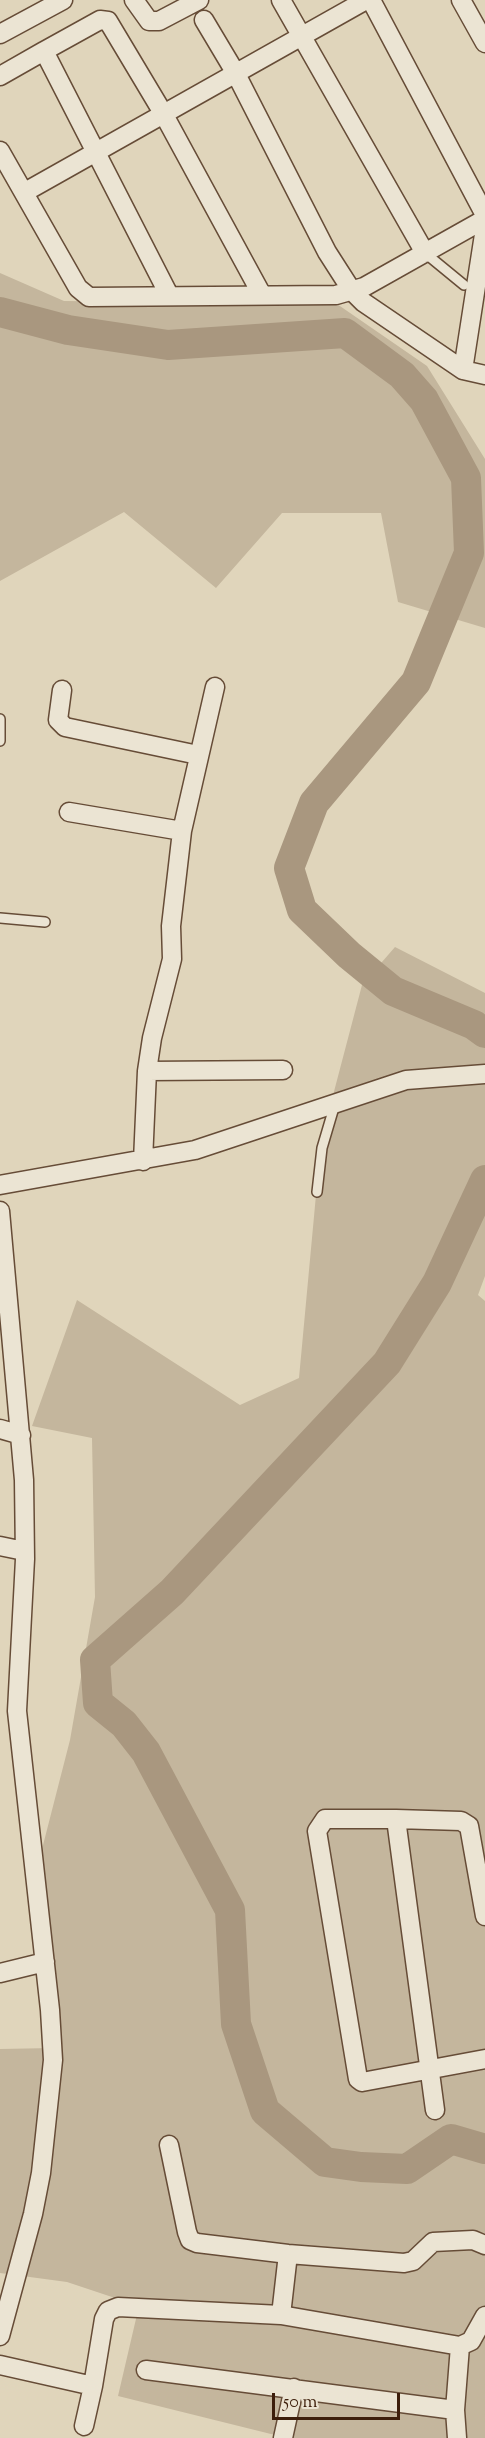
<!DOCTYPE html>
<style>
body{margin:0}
#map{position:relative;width:485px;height:2438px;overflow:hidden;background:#e0d5bb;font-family:"Sorts Mill Goudy",serif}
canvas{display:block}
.scale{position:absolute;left:272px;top:2393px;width:128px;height:27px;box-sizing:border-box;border:3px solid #3d1e0b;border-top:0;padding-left:8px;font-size:18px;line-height:21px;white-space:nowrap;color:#3d1e0b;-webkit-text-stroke:4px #ebe4d3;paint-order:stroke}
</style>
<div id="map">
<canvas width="485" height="2438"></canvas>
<div class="scale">50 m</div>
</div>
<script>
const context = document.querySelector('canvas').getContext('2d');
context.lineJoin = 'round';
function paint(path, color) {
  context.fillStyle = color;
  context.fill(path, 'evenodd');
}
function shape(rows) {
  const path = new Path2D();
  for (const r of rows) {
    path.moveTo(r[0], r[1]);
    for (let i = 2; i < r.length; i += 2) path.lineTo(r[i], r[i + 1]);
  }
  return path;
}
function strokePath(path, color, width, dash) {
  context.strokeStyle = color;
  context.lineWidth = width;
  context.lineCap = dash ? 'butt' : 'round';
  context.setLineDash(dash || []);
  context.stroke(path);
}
paint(shape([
 [0,273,64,301,337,304,427,366,485,459,485,628,398,602,381,513,282,513,216,588,124,512,0,581],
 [395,947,485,993,485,1276,478,1295,485,1301,485,2438,287,2438,118,2396,139,2306,67,2282,0,2273,0,2049,53,2048,41,1853,70,1740,95,1597,92,1438,32,1426,77,1300,240,1405,299,1378,321,1141,362,985]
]), '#c4b69d');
strokePath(shape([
 [0,312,68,330,168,345,345,333,402,375,424,400,466,478,469,553,416,682,314,803,289,868,302,910,349,955,393,991,474,1025,485,1033],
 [485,1180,437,1283,387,1363,172,1592,95,1660,98,1703,124,1724,146,1752,230,1910,236,2024,265,2111,325,2162,361,2167,407,2169,451,2139,485,2149]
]), '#a9977f', 30);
const service = shape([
 [425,253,464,285],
 [0,741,0,719],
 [0,918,45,922],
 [317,1192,322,1148,335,1104]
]);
const minor = shape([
 [134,0,149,21,159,21,199,0],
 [281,0,425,253],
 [371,0,485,215],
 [461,0,485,43],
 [204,20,235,72,327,252,352,291,363,302,463,370,485,375],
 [0,34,63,0],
 [0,76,44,51],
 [0,151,78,288,89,297,336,295,364,287,485,219],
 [25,192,366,0],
 [169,295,44,51,100,20,108,21,163,113,262,295],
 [463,370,485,228],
 [62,690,58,720,65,727,198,755],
 [69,812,182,831],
 [147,1071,283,1070],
 [143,1161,147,1071,152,1038,172,959,171,926,182,831,215,687],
 [0,1185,195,1150,406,1080,485,1074],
 [0,1211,24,1480,25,1559,17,1711,50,2010,53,2060,41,2173,33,2214,0,2336],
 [0,1429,21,1435],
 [0,1546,24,1551],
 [396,1819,325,1819,317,1831,358,2079,362,2082,485,2059],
 [0,1973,45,1962],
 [435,2110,396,1819,461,1821,469,1826,485,1916],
 [169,2145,187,2232,190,2240,197,2243,288,2254,404,2263,413,2261,433,2242,473,2240,485,2245],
 [281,2315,288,2254],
 [0,2365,93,2386,104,2319,108,2311,118,2307,281,2315,460,2346,471,2341,485,2316],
 [146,2370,455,2410],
 [84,2426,93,2386],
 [283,2438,294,2388],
 [457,2438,455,2410,460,2346]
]);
strokePath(service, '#664c37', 12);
strokePath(minor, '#664c37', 21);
strokePath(service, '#ebe4d3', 9);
strokePath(minor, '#ebe4d3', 18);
</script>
